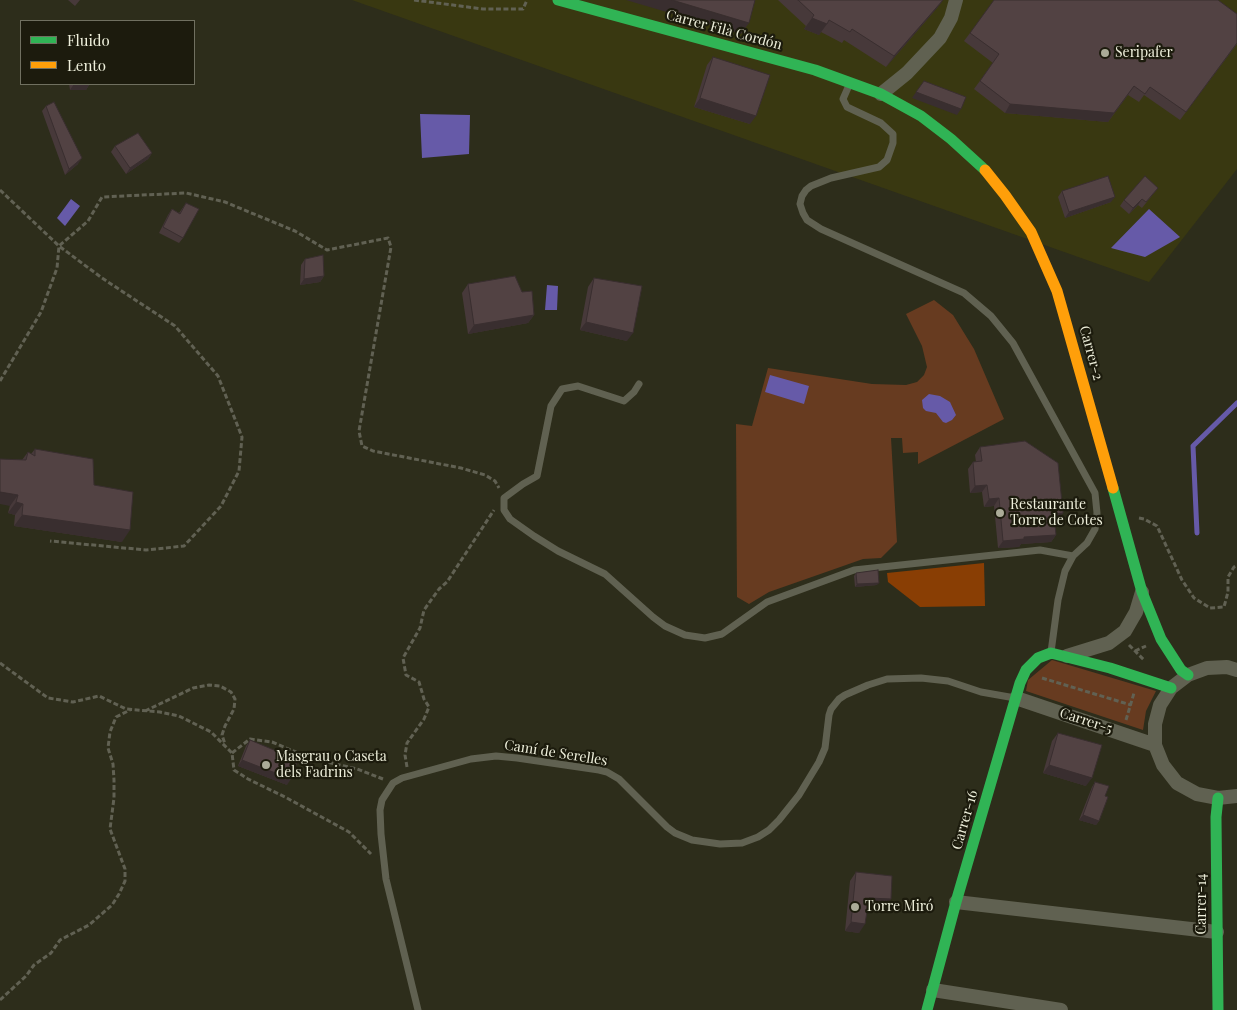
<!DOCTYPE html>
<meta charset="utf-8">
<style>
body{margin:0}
#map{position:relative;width:1237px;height:1010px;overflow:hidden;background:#2d2d1b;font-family:"Playfair Display",serif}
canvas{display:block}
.legend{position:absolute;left:20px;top:20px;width:175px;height:65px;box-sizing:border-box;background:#1c1b0d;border:1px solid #707060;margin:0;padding:6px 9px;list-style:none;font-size:15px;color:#eff0dc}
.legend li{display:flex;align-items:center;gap:10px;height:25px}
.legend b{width:25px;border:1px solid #707060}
</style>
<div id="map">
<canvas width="1237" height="1010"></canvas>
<ul class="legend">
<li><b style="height:6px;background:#30b455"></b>Fluido</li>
<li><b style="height:6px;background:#ff9f0a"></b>Lento</li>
</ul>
</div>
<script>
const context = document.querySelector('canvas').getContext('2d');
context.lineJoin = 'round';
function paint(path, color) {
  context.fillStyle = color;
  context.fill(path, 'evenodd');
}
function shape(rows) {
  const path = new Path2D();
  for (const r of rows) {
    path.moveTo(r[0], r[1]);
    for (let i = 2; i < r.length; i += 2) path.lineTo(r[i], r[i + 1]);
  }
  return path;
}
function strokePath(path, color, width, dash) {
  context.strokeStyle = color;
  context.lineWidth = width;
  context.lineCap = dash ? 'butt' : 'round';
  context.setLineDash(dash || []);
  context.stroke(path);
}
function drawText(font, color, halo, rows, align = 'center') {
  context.font = font + ' "Playfair Display",serif';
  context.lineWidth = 4.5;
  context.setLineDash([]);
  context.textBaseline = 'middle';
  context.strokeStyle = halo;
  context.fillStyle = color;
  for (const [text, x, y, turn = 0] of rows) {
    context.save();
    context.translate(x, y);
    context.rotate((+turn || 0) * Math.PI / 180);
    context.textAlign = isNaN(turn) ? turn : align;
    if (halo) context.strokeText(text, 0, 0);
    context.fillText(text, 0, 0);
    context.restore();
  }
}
paint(shape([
 [352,0,1237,0,1237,169,1149,282]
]), '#393811');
paint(shape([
 [934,300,953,315,974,349,1004,419,918,464,918,452,903,453,902,438,891,438,897,542,881,558,863,559,846,565,769,592,749,604,737,597,736,424,752,426,768,368,872,384,906,385,917,382,924,375,927,367,922,346,906,314],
 [1052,660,1156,691,1146,711,1143,730,1026,691,1028,680]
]), '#673b20');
paint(shape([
 [984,563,985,606,920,607,888,582,887,573]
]), '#893e04');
paint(shape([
 [420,114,470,115,469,154,422,158],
 [71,199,80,206,65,226,57,218],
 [1149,209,1180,237,1145,257,1111,248],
 [547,285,558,286,557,310,545,310],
 [770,375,809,386,804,404,765,392],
 [929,394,940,396,950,402,956,415,952,420,946,423,943,422,936,413,926,411,923,408,922,400]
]), '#665aa8');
strokePath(shape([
 [1197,533,1193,446,1237,403]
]), '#665aa8', 5);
strokePath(shape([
 [414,0,483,9,523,9,527,0],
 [0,190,59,246,102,278,175,326,218,376,242,437,239,471,221,506,184,546,146,550,50,541],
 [0,381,41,312,57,268,59,246,88,221,102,197,186,193,225,202,295,231,327,250,388,238,391,247,359,431,362,446,373,451,461,468,485,475,495,481,499,488],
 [1139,518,1144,519,1157,526,1182,580,1194,598,1210,608,1224,607,1228,592,1228,577,1234,567,1237,566],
 [1129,645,1144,660],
 [1135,651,1146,646],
 [0,663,48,698,73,702,99,696,126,709,160,712,179,716,211,732,232,753,234,770,248,779,285,797,349,832,371,854],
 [1042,678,1131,705],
 [145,711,193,688,209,685,220,686,231,692,235,699,234,709,225,726,222,735,225,744],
 [1126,720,1134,693],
 [232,753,250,739,272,742,310,758,357,769,383,779],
 [407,767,405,755,407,743,424,719,429,707,424,699,419,682,406,675,403,658,420,628,424,610,439,589,447,582,494,510],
 [0,1000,26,976,34,965,51,953,60,940,89,925,112,905,119,894,125,881,125,869,110,829,114,798,114,780,113,764,108,748,110,732,116,717,130,710]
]), '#616153', 3, [5, 2.5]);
strokePath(shape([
 [850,83,843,99,847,107,881,123,893,134,893,143,887,160,879,167,831,178,811,186,806,190,802,196,800,204,803,213,807,220,821,229,964,293,991,316,1013,343,1095,493,1097,513,1095,529,1087,543,1073,556,1065,571,1058,600,1051,652],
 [639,384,634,392,624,401,578,386,562,389,551,406,537,476,523,484,504,498,504,510,510,519,534,536,558,551,605,574,653,617,665,626,685,635,705,638,722,634,767,602,854,570,1040,550,1073,556],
 [418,1010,386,879,381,834,380,810,382,800,393,783,402,778,471,759,496,756,517,758,599,770,607,772,619,779,667,827,675,833,692,840,720,844,742,843,758,837,769,830,779,820,799,795,819,762,825,748,829,715,831,709,839,699,845,695,868,685,887,679,921,678,948,681,981,692,1015,698]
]), '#606151', 7);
strokePath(shape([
 [881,94,907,73,940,38,951,18,956,0],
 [1067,656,1109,643,1125,631,1136,612,1142,592],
 [1237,670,1227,667,1207,668,1188,675,1171,688,1160,705,1155,724,1155,745,1163,765,1177,783,1197,794,1218,798,1237,796],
 [1016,698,1155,745],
 [956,902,1217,932],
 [933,990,1061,1010]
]), '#606151', 14);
strokePath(shape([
 [558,0,815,70,881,94,921,116,951,139,985,170],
 [1113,488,1142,592,1161,639,1181,670,1188,675],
 [1218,798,1216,817,1218,1010],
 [927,1010,956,902,1020,683,1026,670,1038,658,1051,653,1110,668,1171,688]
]), '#30b455', 11);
strokePath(shape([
 [985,170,1005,195,1031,232,1057,291,1113,488]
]), '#ff9f0a', 11);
paint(shape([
 [68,0,80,0,75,6],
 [778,0,943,0,937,8,886,67,844,40,842,43,821,32,819,35,804,29,806,26],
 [970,33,1237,44,1180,120,1144,95,1139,102,1128,95,1108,122,1005,113,974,89,993,63,964,41],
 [713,57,750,124,694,107,707,65],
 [69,84,94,84,93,85,89,85,86,90,70,90],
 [46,106,78,164,65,175,42,111],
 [115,146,152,153,148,159,126,174,111,152],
 [1158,188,1142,208,1138,205,1129,214,1120,206,1124,200],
 [1062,191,1111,202,1065,218,1058,197],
 [186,203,183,238,179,243,159,233,168,215,172,209,179,213],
 [305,259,324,276,320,282,300,285,301,265],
 [594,278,627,341,580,330,588,287],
 [468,284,522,292,534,315,528,323,468,334,462,293],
 [980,447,1058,521,1055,521,1056,535,1051,542,1021,544,1019,547,998,548,994,506,984,507,982,492,970,493,968,469,973,462,976,462,975,455],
 [35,449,94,485,122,542,14,526,15,515,8,513,22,460,28,452,31,454],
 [856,573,877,585,855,587,854,576],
 [1058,733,1086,786,1043,773,1052,741],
 [250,740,287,785,238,766,246,746],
 [1095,782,1099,821,1096,825,1079,820,1092,787],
 [856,872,885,908,868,906,859,933,845,931,850,881]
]), '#47393a');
paint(shape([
 [626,0,672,0,749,23,741,34],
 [943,0,937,8,886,67,894,56],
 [812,18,827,24,819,35,804,29],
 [74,84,94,84,93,85,89,85,86,90,70,90],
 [1134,86,1108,122,1005,113,1010,104],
 [916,92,961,109,957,115,912,98],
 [700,98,756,116,750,124,694,107],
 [152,153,148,159,126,174,130,168],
 [82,158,78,164,65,175,69,169],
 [1115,197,1111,202,1065,218,1069,212],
 [1142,199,1138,205,1129,214,1133,208],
 [324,276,320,282,300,285,304,279],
 [534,315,528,323,468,334,474,325],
 [586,322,633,333,627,341,580,330],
 [987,485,982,492,970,493,975,486],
 [0,492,18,495,10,506,0,504],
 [999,498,994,506,984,507,989,499],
 [16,502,23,504,15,515,8,513],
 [1063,513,1058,521,1049,521,1054,514],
 [22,515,130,530,122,542,14,526],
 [1056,535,1051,542,1021,544,1019,547,998,548,1003,541,1024,537],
 [879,583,877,585,855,587,857,584],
 [242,760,291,779,287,785,238,766],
 [1049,765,1092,778,1086,786,1043,773],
 [1083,815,1099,821,1096,825,1079,820],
 [869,898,891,899,885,908,863,906],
 [851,922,865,924,859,933,845,931]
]), '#392e2f');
const building = shape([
 [672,0,755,0,749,23,672,0],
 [798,0,943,0,894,56,852,29,850,32,829,20,827,24,812,18,814,15,798,0],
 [994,0,1218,0,1237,14,1237,43,1186,112,1150,87,1145,94,1134,86,1114,113,1010,104,980,81,999,54,970,33,994,0],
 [713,57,770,75,756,116,700,98,713,57],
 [924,81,966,97,961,109,916,92,924,81],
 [54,102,82,158,69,169,46,106,54,102],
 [138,133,152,153,130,168,115,146,138,133],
 [1108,176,1115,197,1069,212,1062,191,1108,176],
 [1145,176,1158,188,1146,202,1142,199,1133,208,1124,200,1145,176],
 [186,203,199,209,183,238,163,227,172,209,180,214,186,203],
 [323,255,324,276,304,279,305,259,323,255],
 [515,276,522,292,532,291,534,315,474,325,468,284,515,276],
 [594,278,642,286,633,333,586,322,594,278],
 [1025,441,1058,463,1063,513,1054,514,1056,535,1024,537,1024,539,1003,541,999,498,989,499,987,485,975,486,973,462,982,461,980,447,1025,441],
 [35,449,93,459,94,485,133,492,130,530,22,515,23,504,16,502,18,495,0,492,0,459,26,460,28,452,35,456,35,449],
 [878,570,879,583,857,584,856,573,878,570],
 [1058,733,1102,745,1092,778,1049,765,1058,733],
 [250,740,298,760,291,779,242,760,250,740],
 [1095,782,1109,786,1105,796,1108,797,1099,821,1083,815,1095,782],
 [856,872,892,876,891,899,869,898,865,924,851,922,856,872]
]);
paint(building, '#524243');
strokePath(building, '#392e2f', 1);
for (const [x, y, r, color] of [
 [1105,53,5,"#abac98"],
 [1000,513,5,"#abac98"],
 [266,765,5,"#abac98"],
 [855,907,5,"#abac98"]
]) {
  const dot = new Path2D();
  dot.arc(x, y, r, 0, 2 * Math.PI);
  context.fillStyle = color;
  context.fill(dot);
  strokePath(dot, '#1c1b0d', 2);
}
drawText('14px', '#eff0dc', '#1c1b0d', [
 ["Carrer Filà Cordón",724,30,15],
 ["Carrer-2",1091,353,75],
 ["Carrer-5",1086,721,18],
 ["Camí de Serelles",556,753,9],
 ["Carrer-16",965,820,-74],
 ["Carrer-14",1202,904,-90]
]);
drawText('14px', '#eff0dc', '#1c1b0d', [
 ["Seripafer",1115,53],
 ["Restaurante",1010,505],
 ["Torre de Cotes",1010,521],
 ["Masgrau o Caseta",276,757],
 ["dels Fadrins",276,773],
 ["Torre Miró",865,907]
], 'left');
</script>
